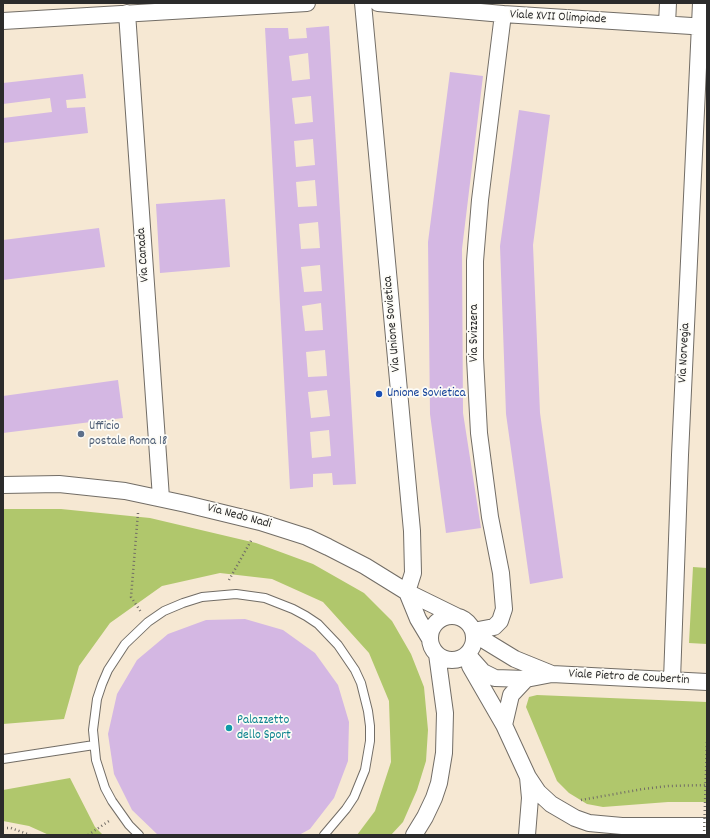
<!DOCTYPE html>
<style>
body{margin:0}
#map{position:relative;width:710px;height:838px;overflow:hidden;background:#f6e8d3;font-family:Dekko,sans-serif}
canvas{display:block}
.frame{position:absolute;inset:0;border:4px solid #2b2b2b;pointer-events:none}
</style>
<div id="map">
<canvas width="710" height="838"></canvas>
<div class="frame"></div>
</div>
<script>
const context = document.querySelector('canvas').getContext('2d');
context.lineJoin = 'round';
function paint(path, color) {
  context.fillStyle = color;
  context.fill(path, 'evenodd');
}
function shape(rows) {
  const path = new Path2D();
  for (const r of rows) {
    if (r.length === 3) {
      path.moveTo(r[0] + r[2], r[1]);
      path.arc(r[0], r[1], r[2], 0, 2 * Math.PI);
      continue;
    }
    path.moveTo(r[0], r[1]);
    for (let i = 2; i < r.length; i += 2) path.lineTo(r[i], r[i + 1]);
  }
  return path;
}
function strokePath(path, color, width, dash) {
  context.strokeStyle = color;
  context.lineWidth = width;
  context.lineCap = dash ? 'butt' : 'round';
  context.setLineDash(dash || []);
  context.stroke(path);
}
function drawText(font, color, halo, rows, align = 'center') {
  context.font = font + ' Dekko,sans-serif';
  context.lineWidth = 3.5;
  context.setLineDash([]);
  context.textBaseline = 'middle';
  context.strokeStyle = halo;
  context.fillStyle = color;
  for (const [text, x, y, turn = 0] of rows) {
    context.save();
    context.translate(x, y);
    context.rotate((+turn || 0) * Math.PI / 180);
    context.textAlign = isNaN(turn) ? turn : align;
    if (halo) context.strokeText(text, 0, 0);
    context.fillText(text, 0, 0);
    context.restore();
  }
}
paint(shape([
 [3,509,61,509,150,518,256,543,313,564,364,593,392,621,411,654,424,687,428,730,426,761,417,790,403,822,391,835,357,835,375,811,391,762,389,701,369,653,323,602,272,579,220,573,162,586,110,623,79,666,64,719,3,724],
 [693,567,707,568,707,644,689,643],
 [537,695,707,702,707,802,668,802,603,807,587,804,569,793,557,781,526,707,529,697],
 [70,778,95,827,103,835,49,835,29,826,3,821,3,790]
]), '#b0c76c');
paint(shape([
 [329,26,356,484,333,485,332,473,313,474,313,487,290,489,265,28,288,28,289,39,307,38,306,28],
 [308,53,310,79,292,81,289,56],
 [311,96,313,122,295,124,292,98],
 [313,139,315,165,296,167,294,141],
 [315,180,317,206,298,207,296,182],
 [318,222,320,248,301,249,299,224],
 [320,265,322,291,304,292,301,267],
 [321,303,323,330,305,331,302,306],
 [325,350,327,376,308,377,306,352],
 [327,390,330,416,311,418,308,392],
 [329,430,331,456,312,458,310,432],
 [450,72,483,76,462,249,463,413,481,528,446,533,430,414,428,242],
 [83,74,86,98,66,100,67,108,85,107,88,133,3,143,3,118,52,112,50,98,3,104,3,83],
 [519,110,550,115,533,245,540,413,563,578,530,584,506,414,500,246],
 [225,199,230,267,160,273,156,204],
 [99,228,105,267,3,280,3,240],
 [118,380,123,418,3,433,3,396],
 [245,619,283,630,315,653,338,685,349,722,348,761,334,798,310,829,299,835,158,835,132,810,114,774,108,734,117,694,137,660,168,634,206,620]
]), '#d4b7e3');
const service = shape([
 [3,759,94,745],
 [139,835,129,825,112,801,105,788,96,760,93,730,97,699,102,684,108,670,125,644,148,622,164,611,183,603,202,597,236,594,265,598,293,609,306,616,318,624,338,645,355,670,361,683,368,711,370,726,370,741,365,770,354,797,346,809,324,835]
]);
const minor = shape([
 [363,3,412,531,413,573,407,592,418,619,430,639],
 [378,3,503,14,707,27],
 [127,13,161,498],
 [3,21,307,3],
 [667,24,668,3],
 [3,485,59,484,125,491,186,504,260,522,307,537,328,547,365,566,407,592,456,616],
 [452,638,22],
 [473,631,494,627,500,621,504,609,501,573,490,517,479,433,475,358,475,261,480,200,503,14],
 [474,634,515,659,552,674],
 [467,654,483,672,495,678,526,679,552,674,707,682],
 [470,666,504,725,528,777,530,798,527,835],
 [672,680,680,455,701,3],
 [504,725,511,695,526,679],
 [528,777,538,792,551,804,575,818,589,823,622,826,707,826],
 [414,835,425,817,434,798,439,783,444,753,445,713,437,654]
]);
strokePath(service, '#726d66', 10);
strokePath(minor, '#726d66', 18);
strokePath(shape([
 [138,513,131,597,141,612],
 [229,580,252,539],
 [581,800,643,789,668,786,707,785],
 [3,828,11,828,30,835],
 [88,835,109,821]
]), '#726d66', 2.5, [1, 3]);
strokePath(service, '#fff', 8);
strokePath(minor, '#fff', 16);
strokePath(shape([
 [704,835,707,739]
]), '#726d66', 2.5, [1, 3]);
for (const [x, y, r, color] of [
 [379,394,4,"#1a4fb4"],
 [81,434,4,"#5c6f8a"],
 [229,728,4,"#0f9aa8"]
]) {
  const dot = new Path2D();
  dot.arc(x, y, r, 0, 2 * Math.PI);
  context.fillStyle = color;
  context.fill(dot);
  strokePath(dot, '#fdfcf7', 1.5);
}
drawText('13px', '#2b2b2b', '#fdfcf7', [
 ["Viale XVII Olimpiade",558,18,3],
 ["Via Canada",144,255,-94],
 ["Via Unione Sovietica",393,324,-95],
 ["Via Svizzera",475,333,-90],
 ["Via Norvegia",685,353,-87],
 ["Via Nedo Nadi",239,517,15],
 ["Viale Pietro de Coubertin",629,678,3]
]);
drawText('13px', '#164399', '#fdfcf7', [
 ["Unione Sovietica",387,394]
], 'left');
drawText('13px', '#4e5e75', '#fdfcf7', [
 ["Ufficio",89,427],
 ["postale Roma 18",89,442]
], 'left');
drawText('13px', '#0d838f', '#fdfcf7', [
 ["Palazzetto",237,721],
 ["dello Sport",237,736]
], 'left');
</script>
